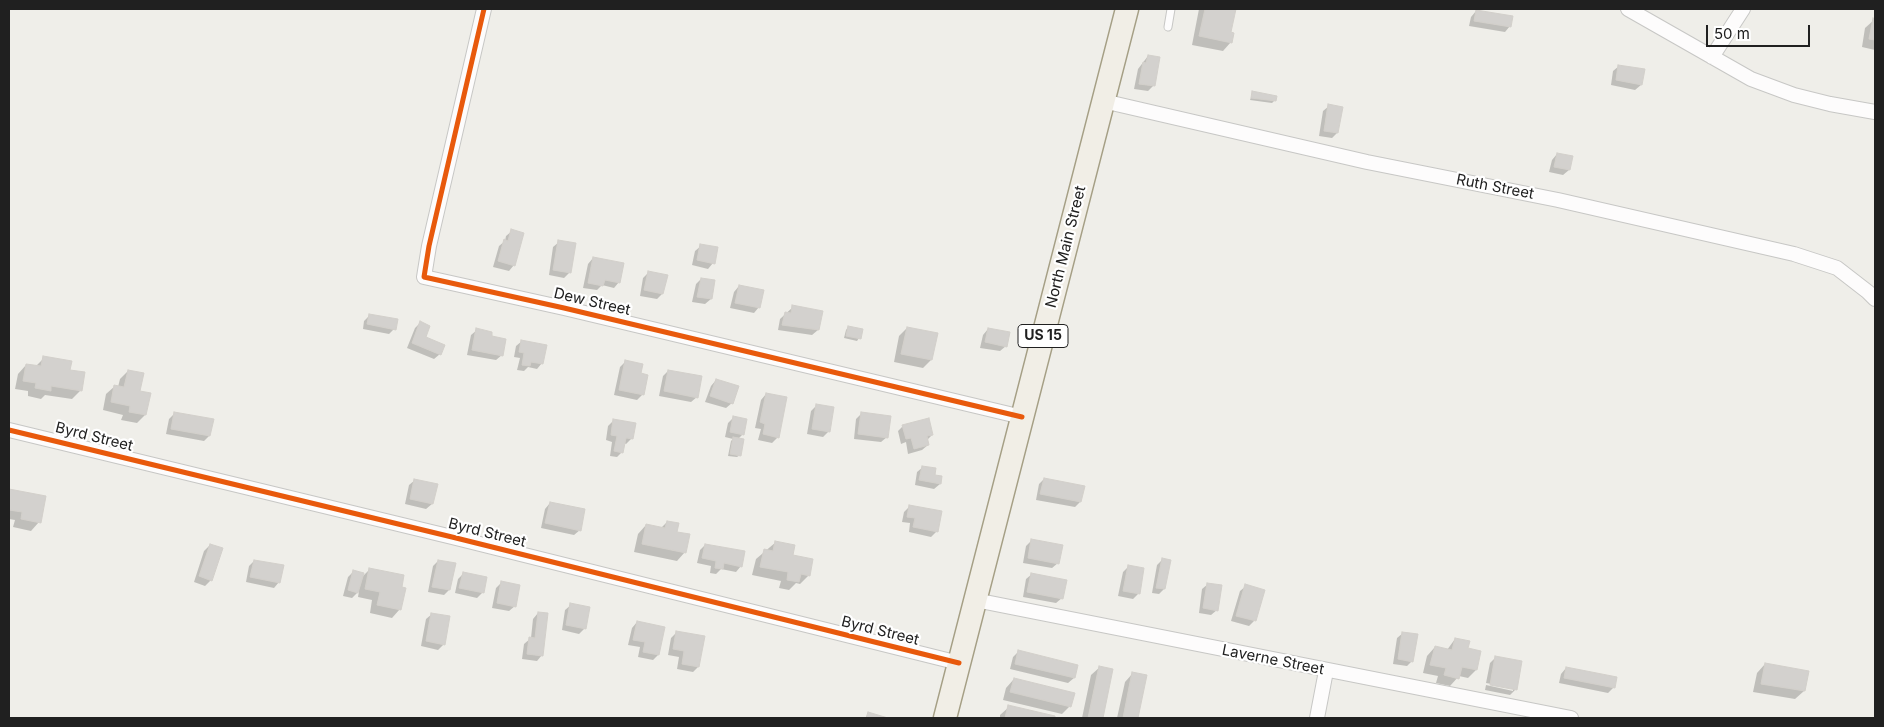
<!DOCTYPE html>
<style>
body{margin:0}
#map{position:relative;width:1884px;height:727px;overflow:hidden;background:#efeee9;font-family:Inter,sans-serif}
canvas{display:block}
.frame{position:absolute;inset:0;border:10px solid #202020;pointer-events:none}
.scale{position:absolute;left:1706px;top:25px;width:104px;height:22px;box-sizing:border-box;border:2px solid #202020;border-top:0;padding-left:6px;font-size:15px;line-height:18px;white-space:nowrap;color:#202020;-webkit-text-stroke:4px #fff;paint-order:stroke}
</style>
<div id="map">
<canvas width="1884" height="727"></canvas>
<div class="frame"></div>
<div class="scale">50 m</div>
</div>
<script>
const context = document.querySelector('canvas').getContext('2d');
context.lineJoin = 'round';
function paint(path, color) {
  context.fillStyle = color;
  context.fill(path, 'evenodd');
}
function shape(rows) {
  const path = new Path2D();
  for (const r of rows) {
    path.moveTo(r[0], r[1]);
    for (let i = 2; i < r.length; i += 2) path.lineTo(r[i], r[i + 1]);
  }
  return path;
}
function strokePath(path, color, width, dash) {
  context.strokeStyle = color;
  context.lineWidth = width;
  context.lineCap = dash ? 'butt' : 'round';
  context.setLineDash(dash || []);
  context.stroke(path);
}
function drawText(font, color, halo, rows, align = 'center') {
  context.font = font + ' Inter,sans-serif';
  context.lineWidth = 4.5;
  context.setLineDash([]);
  context.textBaseline = 'middle';
  context.strokeStyle = halo;
  context.fillStyle = color;
  for (const [text, x, y, turn = 0] of rows) {
    context.save();
    context.translate(x, y);
    context.rotate((+turn || 0) * Math.PI / 180);
    context.textAlign = isNaN(turn) ? turn : align;
    if (halo) context.strokeText(text, 0, 0);
    context.fillText(text, 0, 0);
    context.restore();
  }
}
paint(shape([
 [1199,9,1235,9,1230,33,1231,42,1223,51,1192,45],
 [1476,11,1510,26,1505,32,1469,26,1471,17],
 [1874,20,1875,20,1875,50,1862,47,1865,28],
 [1148,56,1159,58,1153,86,1148,91,1134,89,1138,69],
 [1619,66,1641,85,1635,90,1611,85,1613,71],
 [1253,92,1275,100,1272,103,1250,100],
 [1329,106,1337,133,1332,138,1319,136,1323,111],
 [1557,154,1569,170,1563,175,1549,172,1552,160],
 [512,231,514,265,509,271,493,267,499,246,505,241,506,236],
 [559,242,570,272,564,278,549,275,553,247],
 [701,246,713,263,708,269,692,265,695,251],
 [593,258,619,282,614,288,602,285,597,290,583,288,588,264],
 [649,272,662,294,657,299,640,296,643,278],
 [701,279,711,299,705,304,692,302,696,284],
 [739,286,759,307,754,313,730,308,734,292],
 [793,307,818,330,812,335,778,330,780,319],
 [370,315,394,329,389,334,363,329,364,321],
 [420,323,424,338,440,354,434,359,407,348,415,328],
 [848,327,859,338,857,341,844,338,846,330],
 [907,328,931,360,923,368,894,362,899,336],
 [988,329,1006,346,1000,351,980,348,983,335],
 [477,330,490,337,502,355,496,360,467,355,471,335],
 [522,341,542,363,537,369,528,367,524,371,517,370,520,358,514,357,516,346],
 [44,358,69,371,80,391,72,399,45,395,41,399,28,396,28,391,15,389,18,374,26,365,35,367],
 [625,362,639,374,643,394,637,400,614,395,620,367],
 [128,371,139,392,145,415,137,423,121,420,123,415,103,410,106,394,115,386,118,387,120,379],
 [668,371,697,397,691,402,659,396,663,376],
 [716,380,732,403,726,408,705,402,711,386],
 [766,394,778,437,772,443,758,440,761,429,755,428,761,400],
 [817,405,829,431,823,437,807,434,811,411],
 [175,413,209,436,204,441,166,434,169,419],
 [862,413,887,437,881,442,854,439,856,419],
 [734,417,743,434,738,439,740,455,737,457,728,456,731,441,733,439,725,437,728,423],
 [614,420,632,438,626,444,624,443,622,452,617,457,610,456,612,442,606,440,608,426],
 [903,426,932,435,927,440,928,445,922,450,908,454,906,442,901,444,898,431],
 [923,467,940,484,934,489,915,485,917,472],
 [1044,479,1080,502,1075,507,1036,500,1039,484],
 [415,480,432,504,426,509,405,504,409,485],
 [9,490,44,497,39,522,31,531,13,527,15,520,9,519],
 [550,503,580,530,574,535,541,528,545,509],
 [910,506,937,531,931,537,909,532,910,523,902,522,904,512],
 [667,522,676,532,685,552,677,561,634,552,638,534,646,525,661,528],
 [1032,540,1058,563,1052,568,1023,563,1026,546],
 [776,542,809,575,800,584,796,583,789,590,779,588,781,581,752,575,756,559],
 [210,545,211,580,205,586,194,582,204,551],
 [705,545,741,566,736,572,721,569,716,574,710,573,711,566,697,563,700,550],
 [1163,559,1164,589,1159,594,1152,593,1157,565],
 [254,561,279,582,274,588,246,582,249,566],
 [438,561,449,590,444,595,428,592,433,566],
 [1128,567,1138,594,1133,599,1118,596,1123,572],
 [370,569,400,609,392,618,370,613,372,600,358,597,359,591,352,598,343,596,348,577,353,572,361,578],
 [463,574,483,592,477,598,455,593,458,579],
 [1032,574,1062,598,1056,603,1023,597,1026,579],
 [502,582,515,606,509,611,492,608,496,588],
 [1208,584,1217,610,1211,615,1199,613,1202,589],
 [1246,586,1263,591,1254,621,1249,626,1231,621,1240,591],
 [571,605,585,628,579,634,562,630,565,610],
 [538,613,542,655,537,661,522,659,524,644,531,638,533,619],
 [432,614,444,644,438,650,421,646,426,619],
 [637,622,663,628,658,655,653,660,638,657,640,647,628,645,632,628],
 [677,632,698,667,693,672,677,669,679,657,668,655,671,638],
 [1403,633,1412,661,1407,666,1393,664,1397,638],
 [1455,639,1466,649,1476,670,1468,678,1459,676,1450,686,1436,683,1438,676,1423,673,1427,656,1435,647,1447,650],
 [1018,652,1074,678,1068,683,1010,669,1013,657],
 [1496,657,1515,690,1510,695,1485,690,1486,685,1513,691,1513,688,1486,683,1490,663],
 [1765,664,1807,672,1804,691,1795,699,1753,692,1757,673],
 [1100,667,1112,670,1102,718,1082,718,1091,675],
 [1566,668,1614,687,1608,693,1559,683,1561,674],
 [1133,673,1145,676,1137,718,1117,718,1125,682],
 [1014,679,1070,706,1062,714,1003,700,1006,688],
 [1009,707,1053,717,1053,718,1000,718,1000,715]
]), '#0003');
const building = shape([
 [1205,9,1236,9,1231,32,1234,33,1232,43,1199,36,1205,9],
 [1476,10,1513,16,1511,27,1474,21,1476,10],
 [1873,18,1875,19,1875,40,1869,39,1873,18],
 [1148,55,1160,57,1155,86,1139,84,1143,62,1146,63,1148,55],
 [1618,65,1645,69,1642,85,1616,80,1618,65],
 [1252,91,1277,96,1276,101,1251,98,1252,91],
 [1328,104,1343,107,1338,133,1324,131,1328,104],
 [1557,153,1573,156,1570,170,1554,167,1557,153],
 [511,229,524,233,515,266,498,261,504,239,508,241,511,229],
 [558,240,576,243,571,273,553,270,558,240],
 [700,244,718,247,715,264,697,260,700,244],
 [593,257,624,263,620,283,605,280,603,286,588,283,593,257],
 [648,271,668,275,663,294,644,290,648,271],
 [701,278,715,280,712,299,697,297,701,278],
 [739,285,764,290,760,308,735,303,739,285],
 [792,305,823,311,819,330,782,325,785,312,791,313,792,305],
 [369,314,398,319,396,330,367,324,369,314],
 [420,321,430,326,426,337,445,345,441,355,412,343,420,321],
 [848,326,863,329,861,339,846,336,848,326],
 [907,327,938,333,932,360,901,354,907,327],
 [476,328,492,332,492,336,506,339,503,356,472,350,476,328],
 [988,328,1010,332,1007,347,985,342,988,328],
 [521,340,547,345,543,364,531,362,530,366,522,365,524,353,519,352,521,340],
 [43,356,72,361,70,370,85,372,82,391,51,386,51,391,35,388,36,383,23,381,26,364,41,366,43,356],
 [625,360,643,364,641,373,648,375,644,395,619,390,625,360],
 [128,370,144,373,140,391,151,393,146,415,129,412,130,406,111,402,114,385,124,387,128,370],
 [668,370,702,376,698,398,664,391,668,370],
 [716,379,739,386,733,404,710,396,716,379],
 [766,393,787,397,779,438,763,434,765,424,760,422,766,393],
 [816,404,834,407,830,432,812,429,816,404],
 [174,412,214,419,210,436,171,429,174,412],
 [861,412,891,416,888,438,858,434,861,412],
 [733,416,747,419,744,435,730,432,733,416],
 [929,418,933,435,927,436,929,445,914,449,911,438,906,439,902,425,929,418],
 [613,419,636,423,633,439,626,438,623,453,614,451,617,436,611,435,613,419],
 [733,437,744,439,741,456,730,454,733,437],
 [922,466,936,468,935,475,942,476,941,484,919,480,922,466],
 [1044,478,1085,486,1081,502,1040,494,1044,478],
 [414,479,438,484,433,504,410,499,414,479],
 [9,489,46,496,41,523,21,519,22,512,9,510,9,489],
 [550,502,585,509,581,531,545,523,550,502],
 [909,505,942,511,938,532,913,527,915,518,907,517,909,505],
 [667,521,679,523,677,532,690,534,686,553,642,544,646,524,665,528,667,521],
 [1031,539,1063,545,1059,564,1028,558,1031,539],
 [775,541,795,545,793,555,813,559,810,576,801,574,799,582,787,580,788,572,760,567,764,549,773,551,775,541],
 [210,544,223,548,212,581,199,576,210,544],
 [705,544,745,551,742,567,724,563,723,569,715,568,716,561,702,558,705,544],
 [1162,558,1171,560,1165,589,1156,588,1162,558],
 [254,560,284,565,280,583,250,577,254,560],
 [438,560,456,563,450,590,432,587,438,560],
 [1128,565,1144,568,1140,594,1123,591,1128,565],
 [369,568,404,575,402,587,406,588,401,610,377,605,380,592,365,589,369,568],
 [353,570,364,573,358,593,348,590,353,570],
 [463,572,487,577,484,593,459,588,463,572],
 [1031,573,1067,580,1063,599,1027,592,1031,573],
 [501,581,520,585,516,607,497,603,501,581],
 [1207,583,1222,585,1218,611,1203,608,1207,583],
 [1245,584,1265,590,1256,621,1236,616,1245,584],
 [570,603,590,607,586,629,566,625,570,603],
 [538,612,548,613,543,656,527,654,529,637,535,638,538,612],
 [431,613,450,616,445,645,426,641,431,613],
 [637,621,665,627,659,655,643,652,645,642,633,640,637,621],
 [676,631,705,636,699,667,682,664,684,651,673,649,676,631],
 [1402,632,1418,634,1413,662,1398,659,1402,632],
 [1455,638,1470,641,1468,648,1481,651,1477,670,1462,667,1459,679,1444,675,1446,668,1430,665,1435,646,1452,650,1455,638],
 [1018,650,1078,665,1075,678,1015,664,1018,650],
 [1495,656,1522,661,1517,690,1490,685,1495,656],
 [1765,663,1809,671,1805,691,1761,684,1765,663],
 [1099,666,1113,669,1103,718,1088,718,1099,666],
 [1566,667,1617,677,1615,688,1564,678,1566,667],
 [1132,672,1147,675,1138,718,1123,718,1132,672],
 [1014,678,1075,693,1071,707,1010,692,1014,678],
 [1008,705,1055,716,1055,718,1005,718,1008,705],
 [868,712,888,718,866,718,868,712]
]);
paint(building, '#d3d1ce');
strokePath(building, '#d2cfca', 1);
const lane = shape([
 [1168,27,1171,9]
]);
const street = shape([
 [484,9,429,246,424,277,564,308,1022,417],
 [1628,9,1751,79,1794,95,1830,104,1875,112],
 [1712,57,1743,9],
 [1103,101,1367,162,1558,200,1794,254,1837,268,1868,292,1875,299],
 [9,430,452,537,959,663],
 [975,600,1571,718],
 [1317,718,1326,671]
]);
const primary = shape([
 [945,718,1127,9]
]);
strokePath(lane, '#c7c7c5', 9);
strokePath(street, '#c7c7c5', 16);
strokePath(primary, '#a59f85', 25);
strokePath(lane, '#fdfcfc', 7);
strokePath(street, '#fdfcfc', 14);
strokePath(primary, '#f1eee6', 22);
strokePath(shape([
 [484,9,429,246,424,277,564,308,1022,417],
 [9,430,452,537,959,663]
]), '#e8590c', 5);
for (const [x, y, w] of [
 [1043,336,50]
]) {
  const box = new Path2D();
  box.roundRect(x - w / 2, y - 11.5, w, 23, 4);
  context.fillStyle = '#fff';
  context.fill(box);
  strokePath(box, '#202020', 1);
}
drawText('bold 14px', '#202020', null, [
 ["US 15",1043,336]
]);
drawText('15px', '#202020', '#fff', [
 ["Ruth Street",1495,187,11],
 ["North Main Street",1066,247,-76],
 ["Dew Street",592,302,13],
 ["Byrd Street",94,437,14],
 ["Byrd Street",487,533,14],
 ["Byrd Street",880,631,14],
 ["Laverne Street",1273,660,11]
]);
</script>
